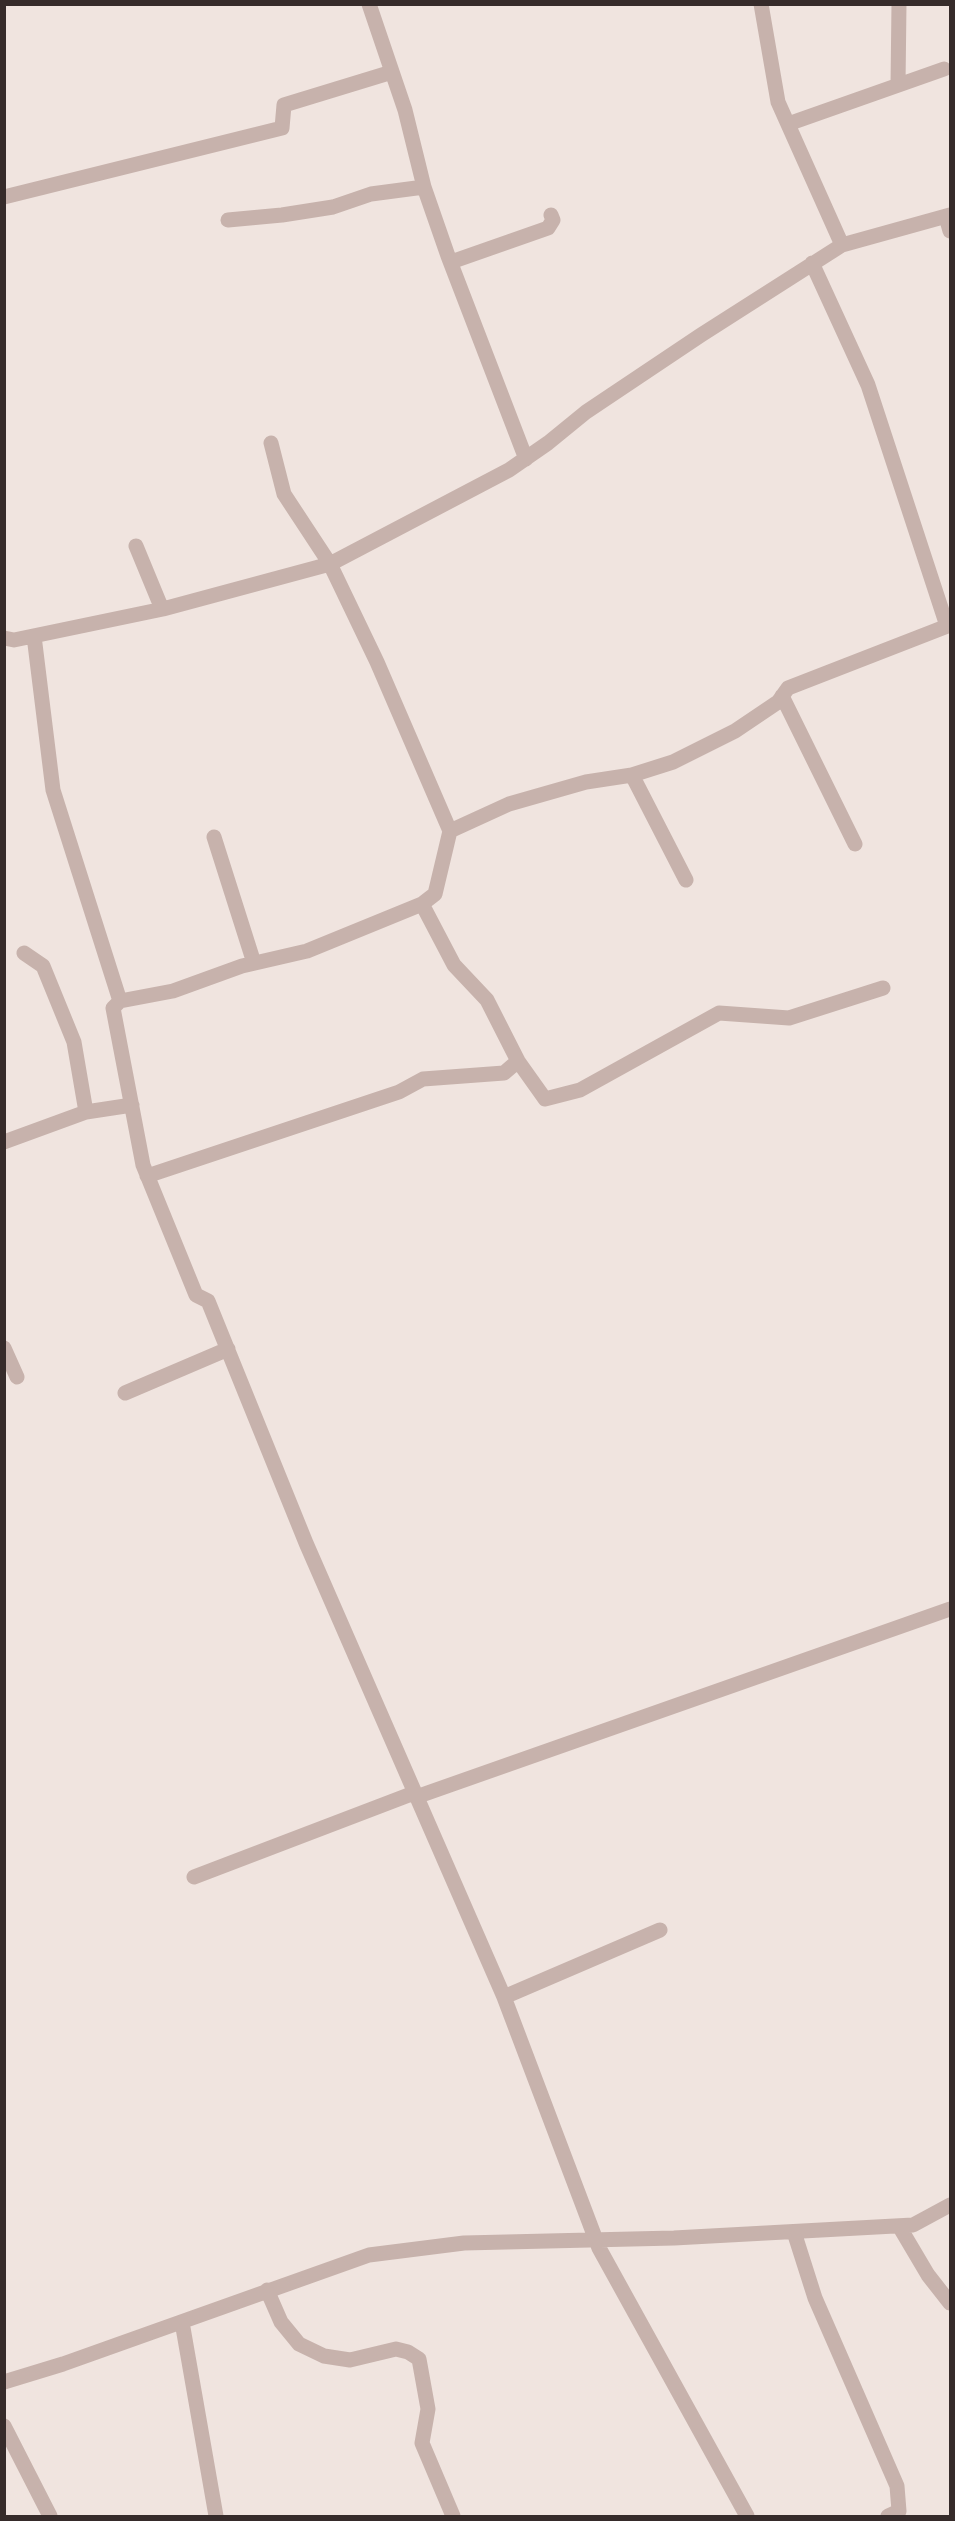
<!DOCTYPE html>
<style>
body{margin:0}
#map{position:relative;width:955px;height:2521px;overflow:hidden;background:#f0e4df;font-family:"Archivo Narrow",sans-serif}
canvas{display:block}
.frame{position:absolute;inset:0;border:6px solid #362b2a;pointer-events:none}
</style>
<div id="map">
<canvas width="955" height="2521"></canvas>
<div class="frame"></div>
</div>
<script>
const context = document.querySelector('canvas').getContext('2d');
context.lineJoin = 'round';
function shape(rows) {
  const path = new Path2D();
  for (const r of rows) {
    path.moveTo(r[0], r[1]);
    for (let i = 2; i < r.length; i += 2) path.lineTo(r[i], r[i + 1]);
  }
  return path;
}
function strokePath(path, color, width, dash) {
  context.strokeStyle = color;
  context.lineWidth = width;
  context.lineCap = dash ? 'butt' : 'round';
  context.setLineDash(dash || []);
  context.stroke(path);
}
strokePath(shape([
 [369,4,405,110,424,187],
 [761,4,778,102,842,245,950,215],
 [898,85,899,4],
 [788,124,944,69],
 [4,197,282,128,284,105,392,72],
 [946,217,950,231],
 [228,220,282,215,333,207,371,194,424,187,448,256,526,459],
 [451,262,548,228,553,220,551,215],
 [812,263,868,385,947,626],
 [271,443,284,494,330,564,377,662,450,831,435,894,422,904,307,951,242,966,173,991,120,1001,113,1008,143,1165,196,1295,208,1301,306,1543,504,1997,599,2248,747,2516],
 [136,546,162,609],
 [34,636,53,790,120,1001],
 [4,638,14,640,163,609,330,564,509,470,548,443,586,412,701,335,842,245],
 [782,696,855,844],
 [632,775,686,880],
 [450,831,509,804,586,782,632,775,673,762,735,731,778,702,788,688,950,625],
 [214,837,254,963],
 [518,1061,545,1099,580,1090,719,1013,789,1018,883,988],
 [86,1112,132,1105],
 [4,1142,86,1112,74,1042,43,966,24,953],
 [147,1176,399,1092,423,1079,504,1073,518,1061,487,1000,454,965,422,904],
 [4,1348,17,1377],
 [125,1393,228,1349],
 [416,1797,950,1609],
 [194,1877,414,1793],
 [504,1997,660,1930],
 [899,2226,928,2275,950,2303],
 [794,2232,815,2298,897,2486,899,2511,888,2516],
 [267,2290,281,2322,299,2344,324,2356,350,2360,396,2349,408,2352,419,2359,428,2409,422,2443,453,2516],
 [182,2322,216,2516],
 [4,2382,63,2364,369,2255,464,2243,674,2238,913,2225,950,2205],
 [4,2426,50,2516]
]), '#c7b2ac', 15);
</script>
